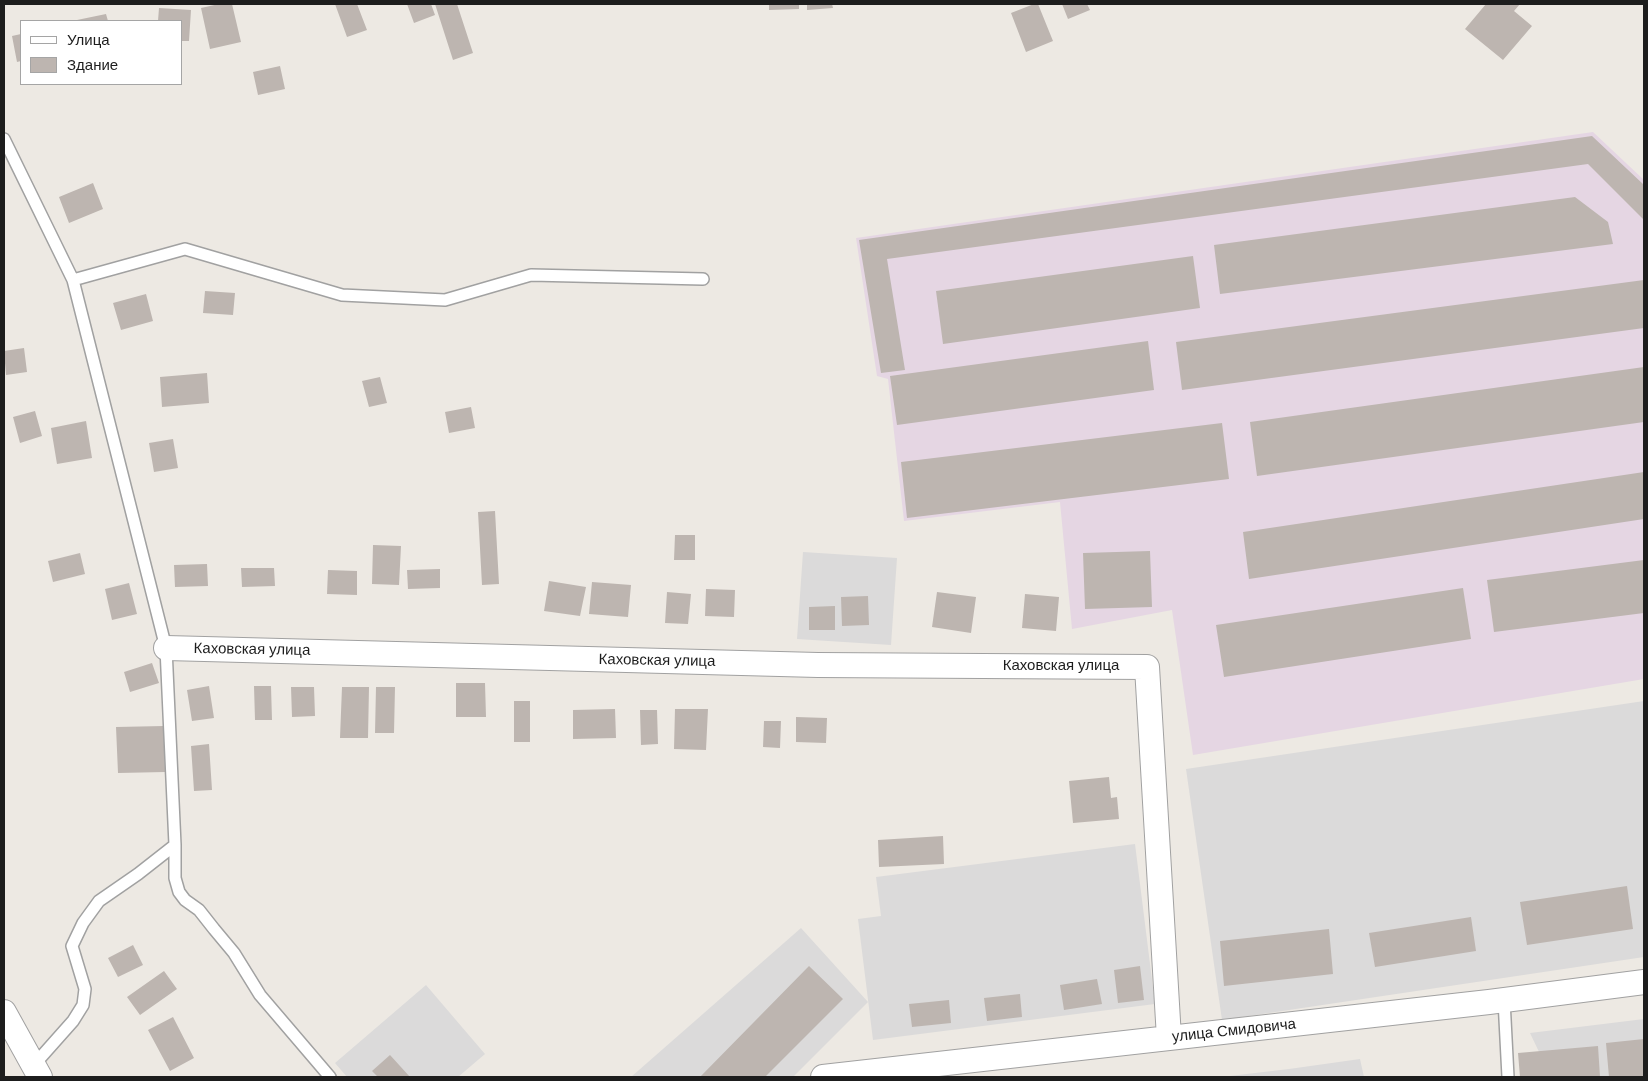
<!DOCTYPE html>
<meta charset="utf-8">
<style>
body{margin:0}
#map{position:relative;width:1648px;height:1081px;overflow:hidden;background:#ede9e3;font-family:"DM Sans",sans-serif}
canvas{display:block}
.frame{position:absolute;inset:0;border:5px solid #1d1d1d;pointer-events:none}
.legend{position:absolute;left:20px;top:20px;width:162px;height:65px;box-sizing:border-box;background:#fff;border:1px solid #a5a5a5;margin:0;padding:6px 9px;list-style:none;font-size:15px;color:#1d1d1d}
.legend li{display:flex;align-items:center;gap:10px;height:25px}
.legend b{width:25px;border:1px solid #a5a5a5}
</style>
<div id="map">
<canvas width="1648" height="1081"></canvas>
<div class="frame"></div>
<ul class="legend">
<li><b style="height:6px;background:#fff"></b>Улица</li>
<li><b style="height:14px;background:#bdb5b0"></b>Здание</li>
</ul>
</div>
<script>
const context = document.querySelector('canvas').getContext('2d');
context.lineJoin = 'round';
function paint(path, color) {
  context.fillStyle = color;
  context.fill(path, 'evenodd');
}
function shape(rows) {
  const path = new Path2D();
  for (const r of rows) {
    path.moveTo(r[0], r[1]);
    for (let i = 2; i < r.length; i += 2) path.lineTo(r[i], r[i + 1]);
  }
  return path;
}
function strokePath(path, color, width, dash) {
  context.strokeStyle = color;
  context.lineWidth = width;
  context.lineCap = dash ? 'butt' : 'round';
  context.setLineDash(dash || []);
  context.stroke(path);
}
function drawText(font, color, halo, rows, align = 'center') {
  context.font = font + ' "DM Sans",sans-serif';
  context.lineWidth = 5;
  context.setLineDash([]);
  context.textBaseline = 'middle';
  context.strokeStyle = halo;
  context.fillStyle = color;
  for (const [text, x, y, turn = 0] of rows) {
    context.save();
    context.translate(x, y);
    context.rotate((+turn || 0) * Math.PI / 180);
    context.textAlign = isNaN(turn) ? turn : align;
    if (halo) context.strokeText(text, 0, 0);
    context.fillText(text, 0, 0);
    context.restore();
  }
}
paint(shape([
 [803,552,897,558,891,645,797,639],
 [1644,701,1644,957,1222,1020,1186,769],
 [1135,844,1155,1004,873,1040,858,919,881,916,876,877],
 [801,928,868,1002,793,1077,631,1077],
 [426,985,485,1054,458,1077,347,1077,335,1063],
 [1644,1019,1644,1077,1551,1077,1530,1033],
 [1360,1059,1364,1077,1221,1077,1289,1069]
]), '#dbdada');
paint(shape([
 [1593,132,1644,180,1644,679,1193,755,1172,610,1072,629,1060,502,904,521,888,379,877,376,856,238]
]), '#e5d6e3');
paint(shape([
 [219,4,232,4,241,42,210,49,201,8],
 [335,4,357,4,367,30,347,37],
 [407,4,431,4,435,15,414,23],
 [435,4,457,4,473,53,453,60],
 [769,4,799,4,799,9,769,10],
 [807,4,832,4,833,8,807,10],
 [1034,4,1038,4,1053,41,1026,52,1011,13],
 [1062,4,1087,4,1090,10,1068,19],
 [1486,4,1520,4,1514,11,1532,26,1503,60,1465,29],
 [159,8,191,10,189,41,181,41,181,21,158,21],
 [106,14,108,21,77,21,77,20],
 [21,34,21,61,17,62,12,36],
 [280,66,285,89,258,95,253,72],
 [1592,136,1644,185,1644,220,1588,164,887,259,905,370,881,373,859,240],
 [93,183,103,209,69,223,59,197],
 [1575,197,1608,222,1613,244,1220,294,1214,245],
 [1193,256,1200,308,943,344,936,291],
 [1644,280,1644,328,1182,390,1176,342],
 [205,291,235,293,233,315,203,313],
 [146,294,153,321,121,330,113,303],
 [1148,341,1154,390,897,425,890,376],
 [24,348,27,372,6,375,4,351],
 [1644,367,1644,422,1257,476,1250,422],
 [207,373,209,403,162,407,160,377],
 [380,377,387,403,369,407,362,381],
 [471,407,475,428,449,433,445,412],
 [35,411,42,436,20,443,13,417],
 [86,421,92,458,57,464,51,428],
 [1222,423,1229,479,907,518,901,462],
 [173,439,178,468,154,472,149,443],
 [1644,472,1644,519,1249,579,1243,532],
 [495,511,499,584,482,585,478,512],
 [675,535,695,535,695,560,674,560],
 [373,545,401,546,399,585,372,584],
 [1150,551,1152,607,1085,609,1083,553],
 [80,553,85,574,53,582,48,561],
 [1644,560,1644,613,1494,632,1487,580],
 [207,564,208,586,175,587,174,565],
 [241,568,274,568,275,586,242,587],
 [440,569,440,588,408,589,407,570],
 [328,570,357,571,357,595,327,594],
 [549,581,586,587,580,616,544,611],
 [592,582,631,585,628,617,589,614],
 [129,583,137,614,112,620,105,589],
 [1463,588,1471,639,1224,677,1216,625],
 [706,589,735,590,734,617,705,616],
 [667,592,691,594,688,624,665,623],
 [937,592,976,597,971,633,932,627],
 [1025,594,1059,597,1056,631,1022,628],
 [868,596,869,625,842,626,841,597],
 [835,606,835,630,809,630,809,607],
 [152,663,159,683,130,692,124,672],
 [456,683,485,683,486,717,456,717],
 [209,686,214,718,192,721,187,690],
 [254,686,271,686,272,720,255,720],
 [291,687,314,687,315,716,292,717],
 [342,687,369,687,368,738,340,738],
 [376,687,395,687,394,733,375,733],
 [514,701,530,701,530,742,514,742],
 [615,709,616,738,573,739,573,710],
 [675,709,708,709,706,750,674,749],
 [640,710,657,710,658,744,641,745],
 [796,717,827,718,826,743,796,742],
 [764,721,781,721,780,748,763,747],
 [164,726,165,772,118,773,116,727],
 [209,744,212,790,194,791,191,746],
 [1109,777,1111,798,1117,797,1119,819,1073,823,1069,781],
 [943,836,944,864,879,867,878,840],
 [1627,886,1633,929,1527,945,1520,902],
 [1471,917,1476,951,1375,967,1369,933],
 [1329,929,1333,974,1224,986,1220,941],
 [133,945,143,965,118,977,108,958],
 [809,966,843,999,765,1077,700,1077],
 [1140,966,1144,1000,1118,1003,1114,970],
 [164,971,177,989,140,1015,127,997],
 [1097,979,1102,1004,1064,1010,1060,985],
 [1020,994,1022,1017,987,1021,984,998],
 [949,1000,951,1023,912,1027,909,1004],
 [173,1017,194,1058,170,1071,148,1030],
 [1644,1039,1644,1077,1609,1077,1606,1043],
 [1598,1046,1600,1077,1520,1077,1518,1053],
 [390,1055,410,1077,378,1077,372,1071]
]), '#bdb5b0');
const lane = shape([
 [4,139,73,280,166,648,175,845,138,874,99,901,83,923,72,946,85,989,83,1005,73,1021,33,1066],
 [73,280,185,249,342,295,445,300,531,275,703,279],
 [175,845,175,878,179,892,185,900,199,910,214,929,234,953,260,995,330,1077],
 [1504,1000,1508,1077]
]);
const street = shape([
 [166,648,818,665,1147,667,1169,1038],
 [4,1012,40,1077],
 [823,1077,1489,1002,1644,982]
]);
strokePath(lane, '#a1a1a1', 14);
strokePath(street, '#a1a1a1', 26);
strokePath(lane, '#fff', 11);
strokePath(street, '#fff', 24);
drawText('15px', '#1d1d1d', '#fff', [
 ["Каховская улица",252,650,1],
 ["Каховская улица",657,661,1],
 ["Каховская улица",1061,666],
 ["улица Смидовича",1234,1031,-6]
]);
</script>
